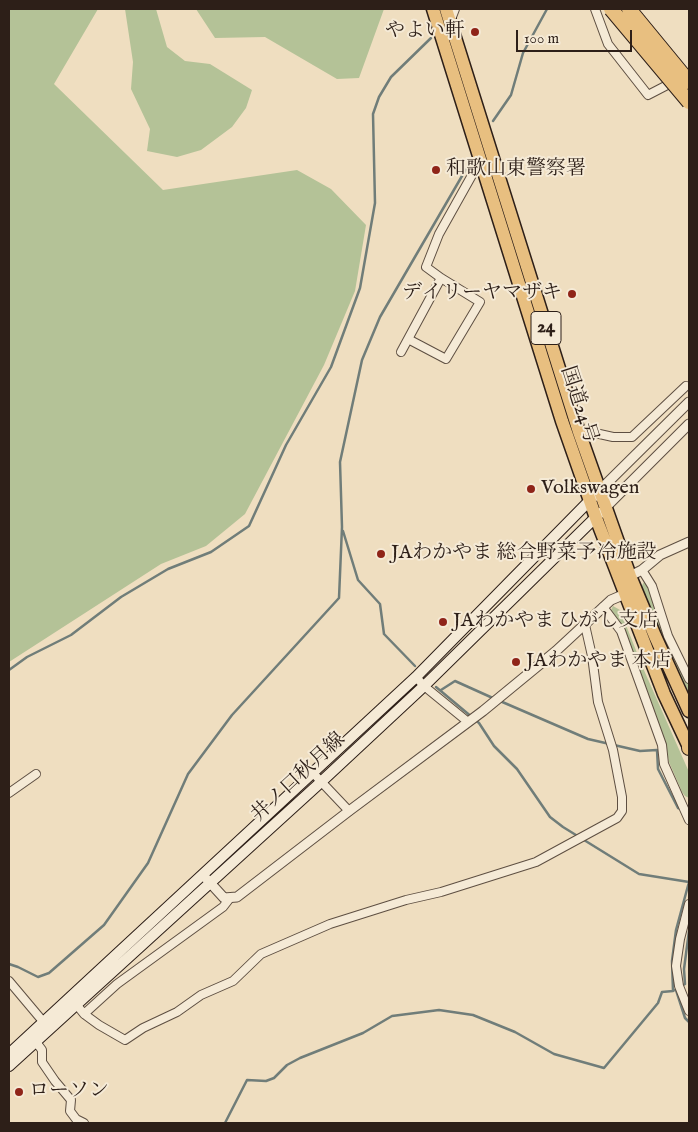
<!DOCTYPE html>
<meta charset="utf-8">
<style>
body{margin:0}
#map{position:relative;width:698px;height:1132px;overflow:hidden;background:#efdec0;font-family:"IM FELL English",serif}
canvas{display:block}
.frame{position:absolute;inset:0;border:10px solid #2d1f18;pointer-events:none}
.scale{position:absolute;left:516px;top:30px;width:116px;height:22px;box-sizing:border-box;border:2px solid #2d1f18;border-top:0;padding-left:6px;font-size:15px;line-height:18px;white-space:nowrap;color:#2d1f18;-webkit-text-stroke:4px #f5ead6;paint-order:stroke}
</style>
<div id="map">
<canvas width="698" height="1132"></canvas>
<div class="frame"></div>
<div class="scale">100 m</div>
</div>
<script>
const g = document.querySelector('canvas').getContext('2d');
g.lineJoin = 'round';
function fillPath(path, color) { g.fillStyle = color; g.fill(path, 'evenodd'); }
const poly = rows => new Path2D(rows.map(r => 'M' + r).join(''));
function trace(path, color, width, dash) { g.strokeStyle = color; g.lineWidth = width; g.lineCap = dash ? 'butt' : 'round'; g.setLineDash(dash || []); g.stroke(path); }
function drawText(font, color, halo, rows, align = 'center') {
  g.font = font + ' "IM FELL English","Noto Serif JP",serif'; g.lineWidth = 4; g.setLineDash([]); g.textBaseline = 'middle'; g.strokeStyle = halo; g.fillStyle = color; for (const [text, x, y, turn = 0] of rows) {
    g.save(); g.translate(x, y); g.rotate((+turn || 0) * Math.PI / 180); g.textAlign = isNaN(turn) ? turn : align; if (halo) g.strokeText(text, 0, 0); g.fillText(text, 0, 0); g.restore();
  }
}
fillPath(poly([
 [9,9,98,9,54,84,163,190,297,170,331,189,366,225,355,291,324,365,245,514,206,546,161,564,9,662],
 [125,9,156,9,167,47,185,61,210,64,252,90,246,108,232,127,201,150,177,157,147,151,150,129,131,89,133,62],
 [196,9,384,9,359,78,337,79,265,37,215,38],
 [644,582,647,582,685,679,689,685,689,699,676,675,641,587],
 [613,606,620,610,643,668,689,772,689,798,685,796,682,792,669,762,665,741,659,730,610,612]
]), '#b4c297');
trace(poly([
 [493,121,511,95,523,53,547,9],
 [343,531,358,580,380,604,384,634,415,666],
 [9,670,27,657,71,635,121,597,168,569,211,552,249,526,286,445,331,367,360,288,375,203,373,114,379,97,391,77,431,38],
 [441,690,455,681,495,699],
 [500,701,588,739,640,751,657,750,658,769,678,808,681,809],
 [9,964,18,967,38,977,49,973,104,925,148,863,188,774,232,715,339,598,342,527,340,462,362,360,380,317,469,164],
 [676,990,685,1018,689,1022],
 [673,991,685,984,684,969,689,931],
 [225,1123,247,1080,266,1081,274,1078,287,1065,300,1058,363,1033,392,1016,439,1010,473,1015,515,1032,554,1054,604,1068,658,1003,662,992,673,991,672,961,676,930,689,882,639,874,563,827,550,817,517,769,494,746,479,723,436,687]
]), '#707d79', 2.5);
const minor = poly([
 [595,9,608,44,648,95,675,81],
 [450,22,455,9],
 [408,339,446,359,480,302,441,278,426,267,439,234,481,159],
 [401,352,441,278],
 [579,432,586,431,613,437,632,437,686,386],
 [642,570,652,586,668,636,689,679],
 [603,607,621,631,662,745,664,764,689,820],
 [416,677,424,686,468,722],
 [313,773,349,811],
 [9,793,36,774],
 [689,904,680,939,676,966,679,986,689,1011],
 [9,981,46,1025],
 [76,1004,84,1014,99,1025,125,1040,143,1028,177,1012,201,995,233,981,261,954,330,924,406,900,441,892,536,862,617,818,622,811,622,797,613,750,598,702,592,656,585,625],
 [84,1014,117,984,223,907,230,898],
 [33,1038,42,1050,42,1062,55,1081,71,1100,70,1111,76,1119,84,1123]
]);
const tertiary = poly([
 [600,490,689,402],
 [606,507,689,424],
 [630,576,642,570,660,555,689,542],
 [203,875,224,898,237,897,349,811,483,711,556,651,611,600,625,594]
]);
const secondary = poly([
 [9,1054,416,677,600,490],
 [9,1066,321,782,424,686,600,513]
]);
const trunk = poly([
 [433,9,562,421,596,518,664,694,689,747],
 [446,9,579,432,630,576,655,636,689,711]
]);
const motorway = poly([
 [689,746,689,748]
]);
trace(minor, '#5e4f42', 10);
trace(tertiary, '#5e4f42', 11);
trace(secondary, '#2d1f18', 12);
trace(trunk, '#2d1f18', 15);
trace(motorway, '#2d1f18', 16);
trace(minor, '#f5ead6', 8);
trace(tertiary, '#f5ead6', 9);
trace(secondary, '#f5ead6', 10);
trace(trunk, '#e8bf80', 12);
trace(motorway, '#e8bf80', 14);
const motorwayBridge = poly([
 [611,9,689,102],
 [629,9,689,82]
]);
trace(motorwayBridge, '#2d1f18', 16, []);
trace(motorwayBridge, '#e8bf80', 14);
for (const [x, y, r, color] of [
 [475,32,5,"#8f2418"],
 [436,170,5,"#8f2418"],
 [572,294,5,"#8f2418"],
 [531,489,5,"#8f2418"],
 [381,554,5,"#8f2418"],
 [443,622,5,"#8f2418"],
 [516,662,5,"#8f2418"],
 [19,1092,5,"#8f2418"]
]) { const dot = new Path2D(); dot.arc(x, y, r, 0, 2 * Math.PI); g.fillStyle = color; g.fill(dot); trace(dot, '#f5ead6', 2); }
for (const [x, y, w] of [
 [546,328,30]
]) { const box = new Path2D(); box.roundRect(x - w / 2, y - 16.5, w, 33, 4); g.fillStyle = '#f5ead6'; g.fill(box); trace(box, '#2d1f18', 1); }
drawText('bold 19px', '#2d1f18', null, [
 ["24",546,328]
]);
drawText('20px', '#2d1f18', '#f5ead6', [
 ["やよい軒",465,32,"right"],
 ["和歌山東警察署",446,170],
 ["デイリーヤマザキ",562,294,"right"],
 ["Volkswagen",541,489],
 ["JAわかやま 総合野菜予冷施設",391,554],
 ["JAわかやま ひがし支店",453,622],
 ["JAわかやま 本店",526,662],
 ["ローソン",29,1092]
], 'left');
drawText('20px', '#2d1f18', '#f5ead6', [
 ["国道24号",578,405,72],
 ["井ノ口秋月線",299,778,-43]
]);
</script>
